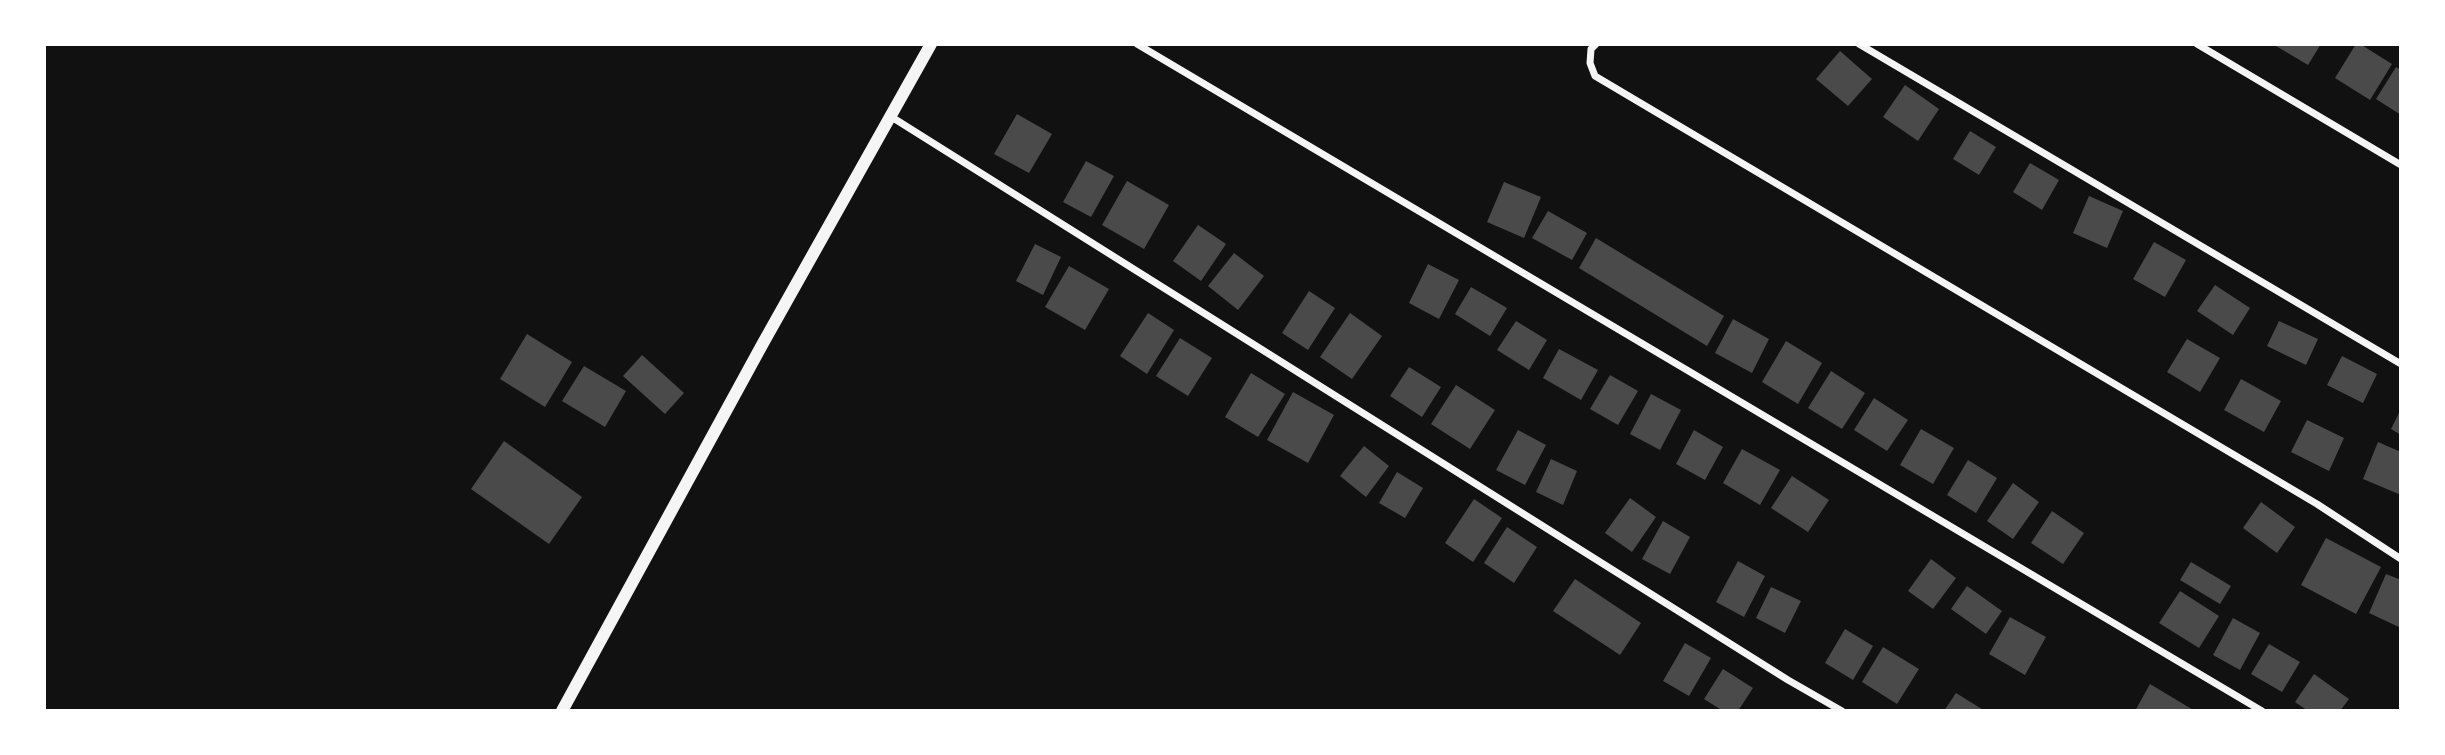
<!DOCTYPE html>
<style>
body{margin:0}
#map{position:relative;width:2445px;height:755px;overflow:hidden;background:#111;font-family:"Exo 2",sans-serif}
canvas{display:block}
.frame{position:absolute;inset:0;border:46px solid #fff;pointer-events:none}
</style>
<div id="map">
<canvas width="2445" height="755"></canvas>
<div class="frame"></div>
</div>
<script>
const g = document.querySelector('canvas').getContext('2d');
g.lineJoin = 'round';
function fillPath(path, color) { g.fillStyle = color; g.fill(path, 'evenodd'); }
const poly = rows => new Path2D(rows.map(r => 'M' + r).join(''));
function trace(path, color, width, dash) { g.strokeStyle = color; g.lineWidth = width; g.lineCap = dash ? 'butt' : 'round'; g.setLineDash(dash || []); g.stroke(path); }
fillPath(poly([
 [2277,44,2321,44,2308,65,2276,46],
 [2356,44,2360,44,2392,64,2370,100,2335,78],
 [1840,51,1872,79,1848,106,1816,79],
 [2396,67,2401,70,2401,115,2376,99],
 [1905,85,1939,109,1918,141,1883,117],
 [1017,114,1052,134,1029,173,994,154],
 [1970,131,1996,147,1979,175,1953,159],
 [1086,161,1114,176,1091,217,1063,202],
 [2030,163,2059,180,2042,210,2013,192],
 [1127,181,1169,205,1144,249,1102,225],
 [1504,182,1541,197,1524,238,1487,222],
 [2089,196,2123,211,2107,248,2073,233],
 [1548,211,1587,233,1572,260,1532,238],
 [1198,225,1226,244,1201,281,1173,261],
 [1596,238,1724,316,1707,346,1579,268],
 [2154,242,2186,260,2165,297,2133,279],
 [1035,244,1061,257,1043,295,1016,281],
 [1234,253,1264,276,1238,310,1208,286],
 [1428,264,1459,280,1439,319,1409,303],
 [1069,266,1109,289,1085,330,1045,307],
 [2215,285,2250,308,2233,335,2197,311],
 [1471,287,1507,308,1490,336,1455,314],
 [1309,291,1335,308,1308,350,1282,333],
 [1148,313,1174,330,1147,374,1120,356],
 [1350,313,1382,336,1352,379,1320,357],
 [1733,319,1769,339,1752,373,1715,353],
 [1516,321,1547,340,1529,370,1497,350],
 [2279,321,2318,339,2306,365,2267,346],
 [527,334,572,362,545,407,500,379],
 [1180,338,1212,358,1188,396,1156,376],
 [2187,339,2220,358,2200,392,2167,372],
 [1786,341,1822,363,1798,404,1762,382],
 [1559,349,1598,370,1581,400,1543,378],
 [642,355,684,393,665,414,623,376],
 [2342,356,2377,374,2363,403,2327,385],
 [584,366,626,391,605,427,562,401],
 [1409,367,1441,387,1422,417,1390,396],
 [1831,371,1865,393,1842,429,1808,408],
 [1251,373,1285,394,1258,437,1225,417],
 [1610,375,1638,391,1618,425,1590,409],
 [2241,379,2281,401,2264,432,2224,410],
 [1456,385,1495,410,1470,449,1431,424],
 [1293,392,1334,415,1308,463,1267,440],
 [1651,394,1681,410,1660,450,1630,434],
 [1874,398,1908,420,1887,451,1854,430],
 [2401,409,2401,435,2391,429],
 [2307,420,2344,438,2329,471,2291,452],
 [1921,429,1954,448,1933,484,1900,465],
 [1518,430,1546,445,1525,485,1496,470],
 [1694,430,1723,447,1705,480,1676,464],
 [504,441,582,497,549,544,471,489],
 [2378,442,2401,452,2401,495,2363,479],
 [1364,446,1389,466,1366,497,1340,476],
 [1742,449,1780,470,1760,505,1723,483],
 [1551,459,1577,471,1563,505,1536,492],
 [1968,460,1997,478,1976,513,1947,495],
 [1397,472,1423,488,1405,518,1379,503],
 [1792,476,1829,500,1808,532,1771,508],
 [2013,483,2039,502,2013,539,1987,521],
 [1630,498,1656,517,1632,552,1605,533],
 [1474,499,1502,518,1473,562,1445,543],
 [2261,502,2295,527,2277,553,2243,528],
 [2052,511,2084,533,2063,564,2031,543],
 [1663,521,1690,537,1670,574,1642,559],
 [1507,527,1537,547,1514,583,1484,563],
 [2326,538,2381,567,2356,614,2301,585],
 [1931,559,1956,578,1933,609,1908,591],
 [1738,561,1765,576,1744,617,1716,602],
 [2191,562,2231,586,2220,604,2180,580],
 [2386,574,2401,580,2401,628,2369,613],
 [1575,579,1641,623,1620,655,1553,611],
 [1967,586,2002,611,1986,634,1951,609],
 [1771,587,1801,601,1785,633,1756,618],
 [2180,591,2219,616,2199,648,2159,623],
 [2010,617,2046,637,2025,675,1989,654],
 [2233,618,2260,633,2240,670,2213,655],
 [1845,629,1873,646,1853,680,1825,663],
 [1685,643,1711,658,1689,696,1663,681],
 [2269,644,2300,662,2282,692,2251,674],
 [1883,647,1919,669,1897,704,1862,682],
 [1723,669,1753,688,1738,711,1723,711,1704,699],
 [2314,674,2349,699,2340,711,2308,711,2295,702],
 [2150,684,2195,711,2135,711],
 [1956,693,1985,711,1944,711]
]), '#4a4a4a');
trace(poly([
 [1137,44,2262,711],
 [1596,44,1591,49,1590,63,1595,76,2317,504,2401,559],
 [1859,44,2401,364],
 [2197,44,2401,165],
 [890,116,1788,680,1842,711]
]), '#f5f5f5', 7);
trace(poly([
 [562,711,762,345,931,44]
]), '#f5f5f5', 12);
</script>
